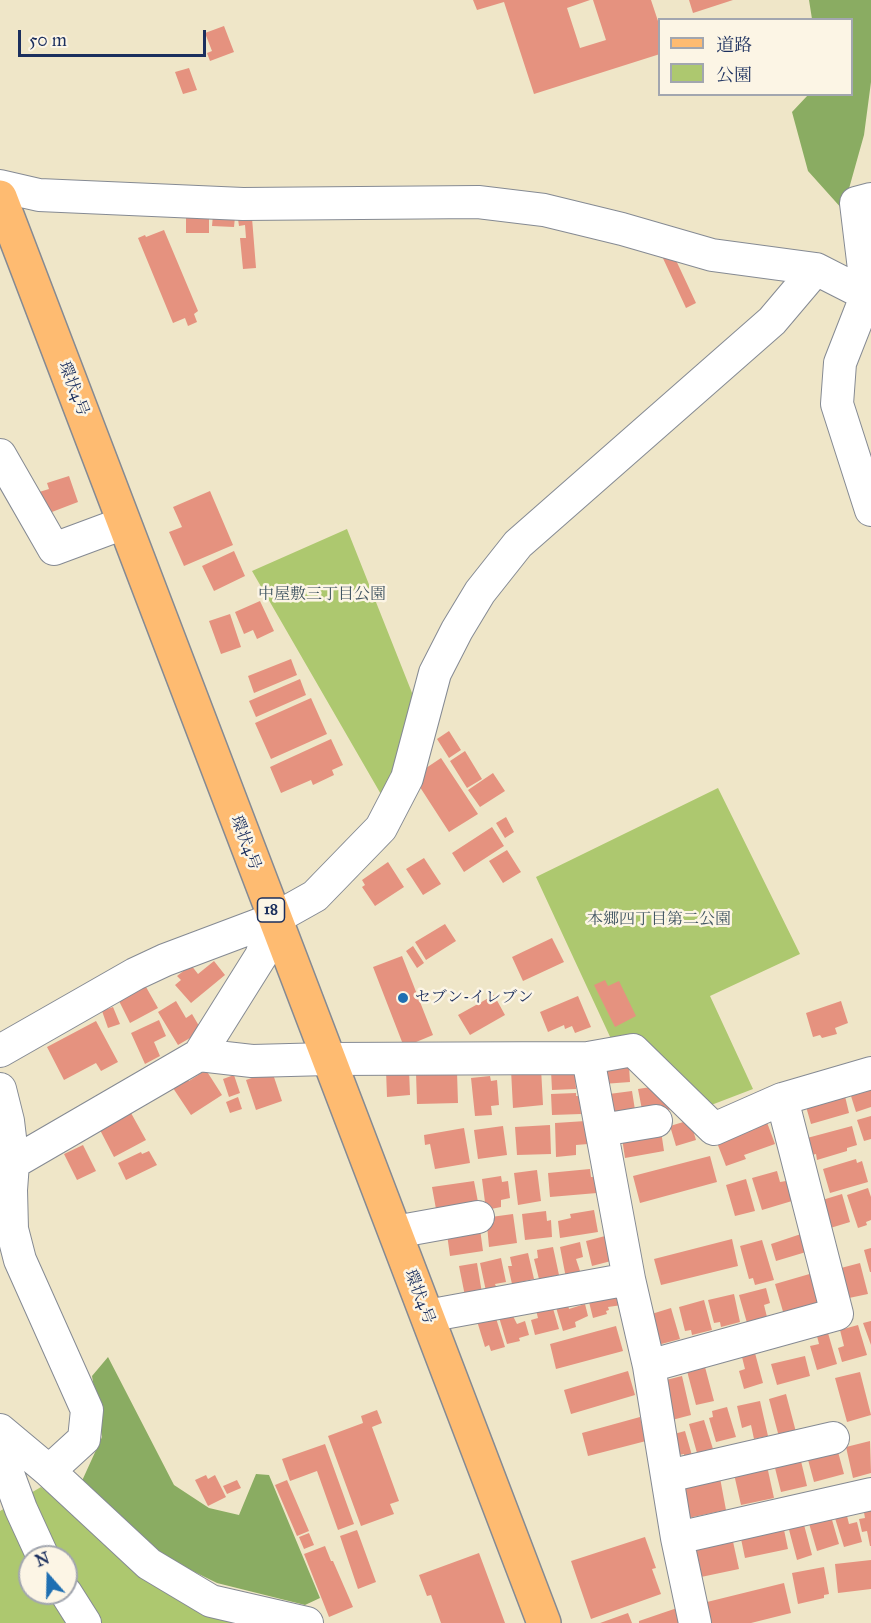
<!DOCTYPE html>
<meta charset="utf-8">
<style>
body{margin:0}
#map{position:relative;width:871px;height:1623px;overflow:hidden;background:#efe6c8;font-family:"IM FELL Great Primer","Noto Serif JP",serif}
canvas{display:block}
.legend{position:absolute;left:658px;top:18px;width:195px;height:78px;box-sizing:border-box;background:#fcf5e5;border:2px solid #a2a6af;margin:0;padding:8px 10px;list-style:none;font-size:18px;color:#1b2f5e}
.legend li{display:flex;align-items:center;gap:12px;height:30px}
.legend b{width:30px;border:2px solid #a2a6af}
.north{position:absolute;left:18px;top:1545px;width:60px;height:60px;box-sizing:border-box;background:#fcf5e5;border:2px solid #a2a6af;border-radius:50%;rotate:340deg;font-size:16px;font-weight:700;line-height:24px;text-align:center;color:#1b2f5e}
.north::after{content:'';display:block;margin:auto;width:21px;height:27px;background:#1f6fb2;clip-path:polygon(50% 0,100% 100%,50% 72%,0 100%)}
.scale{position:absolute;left:18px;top:30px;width:188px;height:27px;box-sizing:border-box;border:3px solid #1b2f5e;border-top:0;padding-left:8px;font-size:18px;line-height:21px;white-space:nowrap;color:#1b2f5e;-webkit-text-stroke:4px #fcf5e5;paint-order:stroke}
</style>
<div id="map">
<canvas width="871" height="1623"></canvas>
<ul class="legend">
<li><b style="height:8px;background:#febb71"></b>道路</li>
<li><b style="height:16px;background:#adc86f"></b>公園</li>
</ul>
<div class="north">N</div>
<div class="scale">50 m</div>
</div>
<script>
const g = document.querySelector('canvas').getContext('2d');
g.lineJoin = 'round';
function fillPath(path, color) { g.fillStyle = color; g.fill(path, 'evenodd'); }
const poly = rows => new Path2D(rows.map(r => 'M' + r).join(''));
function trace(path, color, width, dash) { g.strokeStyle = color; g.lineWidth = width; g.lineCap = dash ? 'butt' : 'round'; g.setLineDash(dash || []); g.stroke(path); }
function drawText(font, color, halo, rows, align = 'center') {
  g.font = font + ' "IM FELL Great Primer","Noto Serif JP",serif'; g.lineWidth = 5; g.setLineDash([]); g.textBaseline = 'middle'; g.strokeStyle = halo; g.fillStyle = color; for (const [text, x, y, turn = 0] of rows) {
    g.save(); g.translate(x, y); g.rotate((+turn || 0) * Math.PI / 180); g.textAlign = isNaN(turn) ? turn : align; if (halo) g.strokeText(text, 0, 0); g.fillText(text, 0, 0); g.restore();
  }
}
fillPath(poly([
 [347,529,418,708,386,803,252,571],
 [718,788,800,954,710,996,753,1089,706,1107,612,1041,536,877],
 [41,1487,174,1593,290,1623,0,1623,0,1511],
 [30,1557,66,1557,66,1593,30,1593]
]), '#adc86f');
fillPath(poly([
 [809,0,871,0,871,82,864,135,843,210,808,171,792,112,808,95,852,94,852,20,812,19],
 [108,1357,174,1485,209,1508,239,1515,256,1474,269,1475,320,1598,305,1605,217,1583,146,1548,81,1483,102,1437,92,1376]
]), '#8aac62');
fillPath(poly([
 [473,0,590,0,567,8,580,48,606,40,593,0,651,0,660,27,660,54,534,94,504,2,477,10],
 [689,0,733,0,693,13],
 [224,26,234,52,210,61,207,53,212,51,205,33],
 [189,68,197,90,183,94,175,72],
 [186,213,209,214,209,233,186,233],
 [213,215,235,217,234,227,212,226],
 [252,218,256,268,243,269,240,238,246,238,245,225,239,226,238,219],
 [164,230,198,311,194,314,197,322,188,326,185,318,173,323,138,238,145,235,146,237],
 [661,254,674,256,696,303,686,308],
 [69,476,78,502,44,515,36,493,49,489,47,483],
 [210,491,233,545,184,566,169,532,182,527,173,507],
 [234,551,245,576,214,591,202,566],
 [260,601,274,631,257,639,253,630,244,634,235,612],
 [230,614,241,647,221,654,209,621],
 [291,659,297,675,254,693,248,676],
 [300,679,306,695,256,717,249,701],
 [311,698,327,734,271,759,255,723],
 [449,731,461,750,449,758,437,739],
 [331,739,343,765,332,770,334,775,313,785,311,780,281,793,270,767],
 [465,751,482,779,467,788,450,761],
 [441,758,478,814,449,832,416,781,425,775,423,770],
 [493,773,505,791,480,807,468,790],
 [506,817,514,832,505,838,496,823],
 [492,827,504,846,464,872,452,853],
 [507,850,521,872,503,883,489,861],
 [424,858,441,884,423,895,406,869],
 [388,862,404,887,375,906,362,887,365,885,362,880],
 [445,924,456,941,426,960,415,942],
 [552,938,564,962,523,981,512,957],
 [413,946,424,963,417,968,406,951],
 [402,956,433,1035,404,1047,373,967],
 [214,961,225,975,191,1003,175,985,181,980,177,976,191,965,198,974],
 [605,980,608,986,619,981,636,1016,615,1027,594,985],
 [146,987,158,1008,130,1023,119,1001],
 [494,995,505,1015,470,1035,458,1015],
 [578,996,591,1027,575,1033,572,1026,565,1029,564,1025,548,1032,540,1012],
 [176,1001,186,1018,192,1014,202,1031,178,1045,158,1012],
 [841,1001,848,1023,835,1028,837,1034,822,1038,820,1035,813,1037,806,1013],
 [113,1007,120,1024,108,1028,102,1011],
 [159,1020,166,1036,154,1042,160,1056,145,1064,131,1033],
 [96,1021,118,1062,101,1071,96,1063,64,1080,47,1047],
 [629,1066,630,1082,603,1084,602,1069],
 [541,1068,543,1105,513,1108,511,1070],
 [409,1069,410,1095,387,1097,386,1070],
 [206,1070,222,1095,191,1115,173,1088,187,1078,189,1081],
 [575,1070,576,1089,552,1090,551,1071],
 [272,1071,282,1101,256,1110,246,1080],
 [457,1072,458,1103,417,1104,416,1073],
 [234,1075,240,1093,229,1097,223,1079],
 [490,1076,491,1081,497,1080,499,1105,491,1106,492,1115,475,1116,471,1078],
 [651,1087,659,1087,661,1100,671,1098,672,1109,643,1115,638,1089],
 [871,1090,871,1107,856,1112,851,1096],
 [632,1091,635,1110,612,1116,609,1094],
 [844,1092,849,1113,811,1124,805,1103],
 [576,1093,576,1096,580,1096,581,1114,552,1115,551,1094],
 [238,1097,242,1109,230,1113,226,1102],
 [131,1113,146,1140,114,1157,100,1130],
 [871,1116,871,1139,864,1141,857,1120],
 [765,1117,775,1144,744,1155,746,1159,726,1166,714,1135],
 [690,1120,696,1140,676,1146,670,1126],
 [586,1121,588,1144,576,1145,576,1155,556,1157,555,1123],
 [550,1125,551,1154,517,1155,515,1127],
 [503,1126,507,1155,478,1159,474,1130],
 [852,1126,857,1145,847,1148,847,1151,817,1160,816,1154,812,1155,807,1138],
 [464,1128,470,1163,435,1169,430,1144,425,1145,424,1135],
 [661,1131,664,1151,625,1158,622,1138],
 [83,1145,96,1171,77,1180,64,1154],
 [149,1151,157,1165,126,1180,118,1163,141,1152,142,1154],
 [710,1156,717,1182,640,1203,633,1176],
 [856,1159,857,1163,862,1161,868,1182,830,1193,823,1169],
 [590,1169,591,1177,596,1177,597,1193,550,1197,548,1173],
 [537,1170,541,1201,518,1205,514,1173],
 [777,1171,780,1182,786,1181,792,1201,762,1210,752,1178],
 [501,1176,502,1182,508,1181,510,1198,501,1200,501,1207,486,1210,482,1179],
 [746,1179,755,1211,735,1216,726,1185],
 [474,1181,478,1202,436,1209,432,1187],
 [868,1188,871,1197,871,1220,866,1222,867,1225,858,1228,847,1195],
 [842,1194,850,1222,827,1229,819,1201],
 [594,1210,598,1232,560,1238,558,1221,571,1218,570,1214],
 [546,1211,547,1221,551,1220,552,1237,525,1240,522,1214],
 [513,1214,517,1243,489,1247,487,1225,492,1225,491,1217],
 [480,1229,483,1251,450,1256,447,1234],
 [801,1234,806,1252,776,1261,771,1244],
 [609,1235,611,1261,592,1266,586,1241],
 [732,1239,738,1266,661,1285,654,1259],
 [762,1240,774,1280,755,1285,753,1278,749,1279,740,1246],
 [580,1242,583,1257,576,1259,581,1274,566,1278,560,1247],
 [553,1247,559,1275,539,1279,534,1259,538,1258,537,1250],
 [871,1248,871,1272,870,1272,864,1250],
 [528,1253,534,1279,512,1284,508,1266,512,1266,510,1257],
 [501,1258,506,1282,495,1284,497,1289,486,1291,480,1263],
 [477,1263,482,1293,465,1296,459,1266],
 [860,1263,868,1294,849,1298,841,1268],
 [813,1273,822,1303,784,1315,775,1284],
 [766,1288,770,1303,764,1305,767,1317,747,1323,739,1295],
 [619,1294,622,1305,608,1307,609,1310,606,1311,607,1314,593,1318,588,1298],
 [734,1294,740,1322,721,1327,720,1322,714,1323,708,1300],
 [704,1300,712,1330,692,1335,691,1330,685,1331,679,1307],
 [567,1301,569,1309,585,1304,588,1316,575,1322,576,1327,563,1331,555,1304],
 [552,1305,559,1329,535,1335,531,1320,538,1318,536,1310],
 [671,1308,680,1339,654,1346,645,1316],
 [510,1310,517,1324,525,1321,529,1335,519,1338,520,1341,507,1344,498,1314],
 [495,1315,505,1347,491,1351,489,1345,485,1347,477,1321],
 [871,1321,871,1345,863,1323],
 [858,1325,867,1355,842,1362,838,1348,844,1346,840,1330],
 [616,1326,623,1351,556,1369,550,1344],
 [828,1333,837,1364,817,1370,810,1346,819,1344,817,1336],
 [755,1353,763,1383,744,1389,739,1371,745,1369,742,1357],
 [805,1356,810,1376,777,1385,771,1364],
 [705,1367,714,1401,696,1405,687,1371],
 [628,1371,635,1395,571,1414,564,1390],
 [860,1372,871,1415,847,1422,835,1378],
 [682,1376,691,1415,672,1420,662,1381],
 [786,1394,796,1432,779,1437,769,1399],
 [760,1401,768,1436,754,1439,751,1425,742,1428,737,1406],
 [727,1407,736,1437,716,1442,709,1418,713,1417,712,1411],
 [377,1410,382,1423,372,1427,399,1501,390,1504,394,1514,361,1526,328,1436,363,1423,361,1416],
 [640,1417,646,1441,588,1456,582,1433],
 [704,1420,713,1449,697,1453,689,1424],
 [685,1431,693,1459,685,1461,684,1454,679,1455,674,1434],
 [870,1441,871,1473,853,1478,846,1447],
 [325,1444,354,1524,338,1530,317,1471,290,1481,282,1459],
 [837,1448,844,1474,814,1482,807,1456],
 [800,1457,807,1486,781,1492,774,1464],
 [767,1466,774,1498,741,1505,734,1474],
 [206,1475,208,1479,215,1475,226,1497,208,1506,195,1480],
 [720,1478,726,1510,688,1518,681,1486],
 [237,1480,241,1488,227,1494,223,1486],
 [287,1480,309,1531,297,1536,275,1485],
 [871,1505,871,1546,870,1546,867,1531,862,1532,859,1519,865,1518,863,1507],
 [846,1512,849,1524,857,1522,862,1542,844,1547,834,1515],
 [830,1513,839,1544,817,1551,808,1520],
 [803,1521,812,1555,797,1560,788,1526],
 [783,1525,788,1549,745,1558,740,1534],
 [357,1530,376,1582,358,1589,340,1536],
 [309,1533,314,1545,304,1549,299,1537],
 [645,1537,656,1568,652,1569,661,1594,591,1619,571,1561],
 [732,1537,739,1569,701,1577,694,1545],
 [325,1546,331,1561,333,1561,353,1607,329,1617,304,1554],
 [479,1553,505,1623,441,1623,431,1595,427,1596,419,1575],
 [871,1560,871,1589,838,1593,835,1564],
 [824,1567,829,1594,824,1595,824,1598,798,1604,792,1573],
 [784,1583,791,1613,751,1623,711,1623,707,1602],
 [680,1607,685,1623,639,1623,639,1621],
 [628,1613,632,1623,600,1623]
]), '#e5927f');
const minor = poly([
 [0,186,39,195,243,204,478,202,544,210,622,229,712,255,816,269,871,297],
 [871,199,856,203,867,294,840,363,837,404,871,510],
 [0,455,54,549,124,523],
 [0,1051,135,974,165,960,274,919,315,896,381,828,407,778,435,673,457,630,480,592,518,544,772,321,816,269],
 [199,1055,252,1061,328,1059,588,1058,633,1050,714,1129,782,1099],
 [588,1058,629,1279,649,1366,677,1538,695,1623],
 [0,1089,8,1121,13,1163,11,1190,12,1229,20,1260,87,1410,84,1439,49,1471],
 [602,1130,656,1121],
 [13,1163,199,1055,261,956,274,919],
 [395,1232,478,1217],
 [427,1316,629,1279],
 [649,1366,837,1314,782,1099,871,1073],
 [0,1430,49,1471,149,1564,211,1601,307,1623],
 [0,1452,21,1509,43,1557],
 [668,1476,833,1438],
 [677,1538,871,1494],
 [66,1593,85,1623]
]);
const major = poly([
 [0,197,544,1623]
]);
trace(minor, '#858a93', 34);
trace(major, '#858a93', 36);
trace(minor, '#fff', 32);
trace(major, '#febb71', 33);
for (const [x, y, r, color] of [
 [403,998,6,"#1f6fb2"]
]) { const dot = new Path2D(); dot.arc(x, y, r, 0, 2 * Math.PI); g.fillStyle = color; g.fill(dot); trace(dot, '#fcf5e5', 2); }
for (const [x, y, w] of [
 [271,910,27]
]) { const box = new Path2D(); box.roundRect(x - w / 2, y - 12, w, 24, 4.5); g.fillStyle = '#fcf5e5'; g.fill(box); trace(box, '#1b2f5e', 1.5); }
drawText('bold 15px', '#1b2f5e', null, [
 ["18",271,910]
]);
drawText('16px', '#1b2f5e', '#fcf5e5', [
 ["環状4号",73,389,69],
 ["環状4号",245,843,69],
 ["環状4号",419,1297,69]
]);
drawText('16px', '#405562', '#fcf5e5', [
 ["中屋敷三丁目公園",322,595],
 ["本郷四丁目第二公園",659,920]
]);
drawText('16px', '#1b2f5e', '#fcf5e5', [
 ["セブン-イレブン",415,998]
], 'left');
</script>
